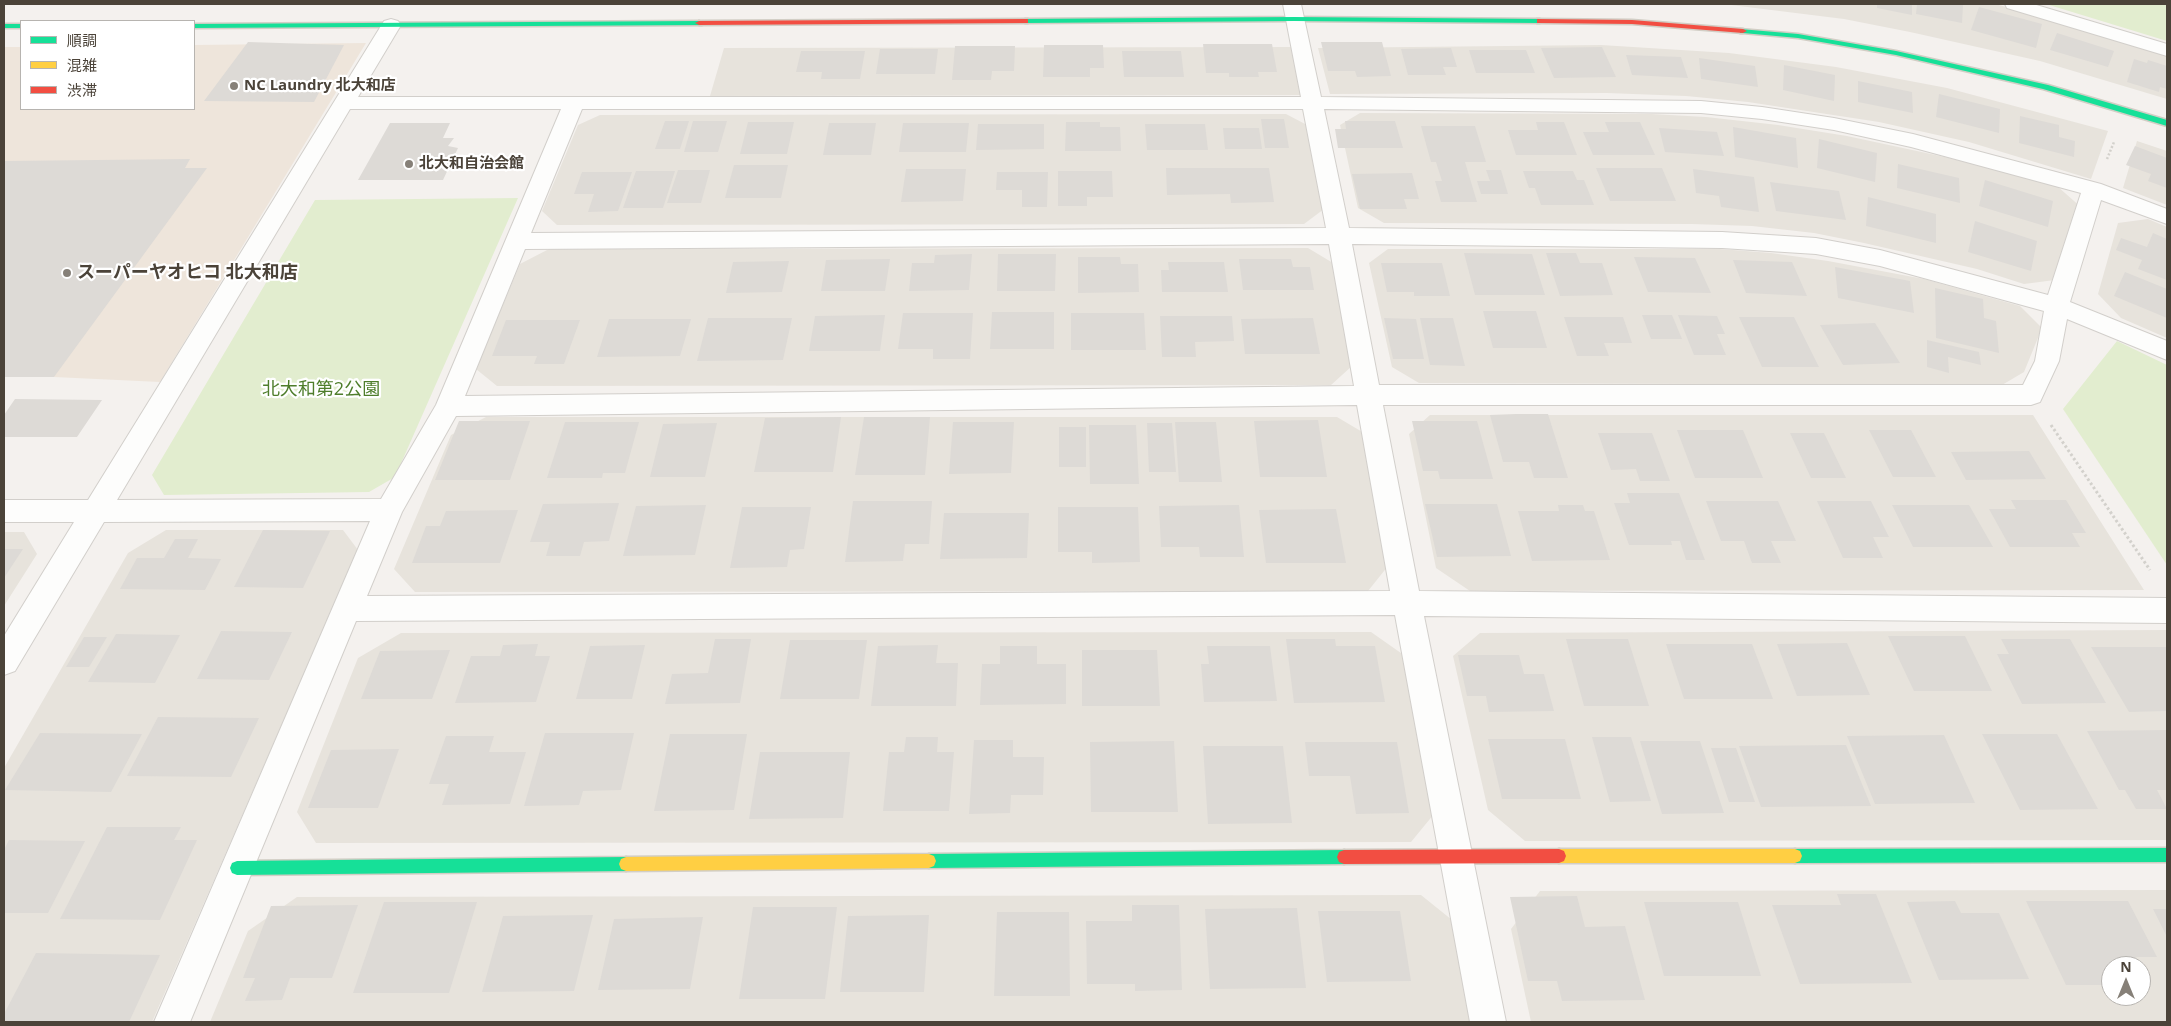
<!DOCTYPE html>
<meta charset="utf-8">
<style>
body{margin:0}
#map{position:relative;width:2171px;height:1026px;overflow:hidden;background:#f4f1ee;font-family:"Open Sans","Noto Sans JP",sans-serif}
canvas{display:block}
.frame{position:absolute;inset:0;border:5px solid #4b4339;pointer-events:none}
.legend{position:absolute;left:20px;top:20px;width:175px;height:90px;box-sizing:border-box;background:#fff;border:1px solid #b7b4b0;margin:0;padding:6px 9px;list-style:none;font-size:15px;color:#4b4339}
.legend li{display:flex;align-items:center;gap:10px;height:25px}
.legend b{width:25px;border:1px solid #b7b4b0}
.north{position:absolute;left:2101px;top:956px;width:50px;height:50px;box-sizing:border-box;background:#fff;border:1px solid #b7b4b0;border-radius:50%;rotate:0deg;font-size:14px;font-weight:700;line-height:20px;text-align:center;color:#4b4339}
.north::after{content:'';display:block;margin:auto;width:18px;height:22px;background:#868078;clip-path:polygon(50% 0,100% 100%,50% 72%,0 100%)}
</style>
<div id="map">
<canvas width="2171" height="1026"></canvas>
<div class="frame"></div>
<ul class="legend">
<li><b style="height:6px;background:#16e098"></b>順調</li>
<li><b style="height:6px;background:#ffcf43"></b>混雑</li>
<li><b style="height:6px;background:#f24e42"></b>渋滞</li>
</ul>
<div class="north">N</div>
</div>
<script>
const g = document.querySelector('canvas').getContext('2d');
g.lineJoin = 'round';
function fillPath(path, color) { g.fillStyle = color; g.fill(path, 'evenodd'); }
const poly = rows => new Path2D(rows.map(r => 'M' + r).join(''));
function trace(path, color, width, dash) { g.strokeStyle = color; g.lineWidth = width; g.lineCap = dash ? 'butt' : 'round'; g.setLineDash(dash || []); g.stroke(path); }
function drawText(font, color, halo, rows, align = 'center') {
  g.font = font + ' "Open Sans","Noto Sans JP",sans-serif'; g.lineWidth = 4.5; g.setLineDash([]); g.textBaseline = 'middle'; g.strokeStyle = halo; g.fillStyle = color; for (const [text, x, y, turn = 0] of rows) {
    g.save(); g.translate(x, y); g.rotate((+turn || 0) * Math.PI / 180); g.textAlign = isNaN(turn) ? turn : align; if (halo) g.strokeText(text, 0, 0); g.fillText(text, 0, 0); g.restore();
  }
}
fillPath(poly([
 [1723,4,1995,4,2081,27,2167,54,2167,99,2040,61,1910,32,1844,19],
 [1601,45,1729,53,1836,67,1947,88,2108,131,2091,179,1969,142,1879,122,1748,102,1686,96,1607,93,1330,94,1318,48],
 [1295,47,1306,95,710,96,724,48],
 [1360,113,1651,114,1706,117,1778,125,1847,136,1945,157,2057,186,2082,208,2055,280,2024,284,1977,269,1864,243,1814,233,1752,226,1692,224,1384,223,1358,208,1340,125],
 [1286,114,1307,125,1324,209,1304,224,557,225,542,211,578,125,600,115],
 [2137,141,2167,151,2167,205,2123,188],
 [2148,219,2167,227,2167,338,2121,318,2098,294,2118,223],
 [1308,248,1333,263,1352,366,1331,385,497,386,476,369,520,264,549,249],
 [1388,249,1720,249,1771,253,1828,261,1924,279,2020,306,2042,328,2024,372,2002,385,1419,383,1392,367,1369,263],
 [1430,415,2033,415,2144,590,1470,591,1436,568,1409,434],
 [486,417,1337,417,1364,433,1388,566,1368,591,415,592,394,569,451,435],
 [166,530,343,530,358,550,152,1022,4,1022,4,768,128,553],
 [4,532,24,532,37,554,4,606],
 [2167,630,2167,840,1525,841,1488,810,1453,656,1480,633],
 [1371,632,1408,658,1434,814,1411,842,316,843,297,812,358,658,401,633],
 [2167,890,2167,1022,1531,1022,1511,929,1540,891],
 [2111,966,2141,966,2141,996,2111,996],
 [1421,895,1457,924,1476,1022,210,1022,248,931,297,897]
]), '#e7e3dc');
fillPath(poly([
 [366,43,160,382,54,377,4,377,4,47,21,47,21,109,194,109,194,45]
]), '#eee5db');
fillPath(poly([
 [2046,4,2167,4,2167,41],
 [518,198,395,477,369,492,164,495,152,475,315,200],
 [2117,341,2167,365,2167,565,2063,409]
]), '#e2edcf');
fillPath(poly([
 [1877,4,1912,4,1912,15,1877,8],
 [1917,4,1963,5,1962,23,1916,14],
 [1979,7,2042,24,2036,48,1971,30],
 [2057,33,2114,51,2108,67,2050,50],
 [248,42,344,45,314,102,204,101],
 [1321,42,1382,42,1391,76,1357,77,1355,71,1328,71],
 [1203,44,1272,44,1277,72,1258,72,1259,77,1229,77,1229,73,1206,73],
 [1044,45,1103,45,1104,68,1090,68,1090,77,1043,77],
 [955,46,1015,46,1014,71,992,71,991,80,952,80],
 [1602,47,1616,77,1554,78,1541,48],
 [1451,48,1457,67,1443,67,1446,75,1408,75,1401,49],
 [880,49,938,49,935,74,876,74],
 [1469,50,1526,50,1535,73,1476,73],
 [801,51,865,51,860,79,821,79,822,72,796,72],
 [1122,51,1181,51,1184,77,1124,77],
 [1626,55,1681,57,1688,78,1632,75],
 [1699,58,1755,66,1758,87,1701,79],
 [2134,59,2147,63,2148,60,2167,66,2167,89,2160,87,2159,92,2127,82],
 [1784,65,1835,75,1834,101,1783,90],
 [1858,81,1912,92,1913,113,1858,102],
 [1939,94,2000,109,1999,133,1936,117],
 [2020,116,2059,125,2059,137,2075,141,2074,157,2019,143],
 [1261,119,1284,119,1289,148,1265,148],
 [665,121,689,121,680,149,655,149],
 [693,121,727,121,718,152,684,152],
 [1345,121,1395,121,1403,148,1338,148,1335,129,1346,129],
 [748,122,794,122,787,154,740,154],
 [1066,122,1100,122,1100,127,1120,127,1121,151,1065,151],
 [1536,122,1564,122,1577,155,1516,155,1508,130,1538,130],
 [1605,122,1640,122,1655,155,1593,155,1583,132,1609,132],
 [390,123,450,123,443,138,454,138,448,146,458,148,443,180,358,180],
 [829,123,876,123,871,155,823,155],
 [903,123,969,123,966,152,899,152],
 [978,124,1044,124,1044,149,976,150],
 [1145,124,1205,124,1208,150,1147,150],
 [1421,126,1475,126,1486,162,1465,162,1477,202,1441,202,1435,181,1442,181,1436,162,1431,162],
 [1733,127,1796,138,1798,168,1735,157],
 [1223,128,1259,128,1262,149,1225,149],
 [1659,128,1717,132,1724,156,1665,152],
 [1819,139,1877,153,1875,182,1817,168],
 [2135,146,2167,158,2167,188,2148,181,2151,174,2126,165],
 [190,159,185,168,207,168,54,377,4,377,4,161],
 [1898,164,1959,178,1960,203,1897,188],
 [734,165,788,165,781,198,725,198],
 [1166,168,1269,168,1274,202,1231,203,1230,194,1167,195],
 [1596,168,1662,168,1676,201,1610,201],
 [906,169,966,169,963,201,901,202],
 [1693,169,1754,177,1759,212,1721,207,1719,196,1696,193],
 [678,170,710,170,701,203,667,203],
 [1486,170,1501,170,1508,194,1481,194,1477,181,1490,181],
 [636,171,675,171,663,208,623,208],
 [1058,171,1112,171,1113,197,1087,197,1087,206,1058,206],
 [1523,171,1573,171,1577,180,1584,180,1594,205,1541,205,1535,188,1529,188],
 [582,172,632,172,618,211,588,212,594,194,574,194],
 [997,172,1048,172,1047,207,1022,207,1022,190,996,190],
 [1412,173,1419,199,1404,199,1407,209,1360,209,1352,174],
 [1985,180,2053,201,2048,227,1979,206],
 [1770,182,1839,191,1846,220,1776,211],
 [1868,197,1936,214,1936,243,1866,226],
 [1975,221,2037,241,2031,271,1968,252],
 [2153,233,2167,239,2167,280,2138,269,2142,260,2116,250,2121,238,2147,247],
 [1464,253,1532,254,1545,295,1475,295],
 [1546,253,1576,253,1580,263,1602,263,1613,295,1560,296],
 [972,254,969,290,909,291,912,263,934,263,935,255],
 [998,254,1056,254,1055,291,997,291],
 [1078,257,1120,257,1121,264,1138,264,1139,292,1078,293],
 [1634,257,1695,258,1711,293,1648,292],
 [890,259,885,291,821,291,826,260],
 [1239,259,1291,259,1293,267,1310,267,1314,290,1243,290],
 [1733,260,1792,262,1807,296,1746,293],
 [789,261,782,292,726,293,733,262],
 [1168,262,1224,262,1228,292,1162,292,1161,270,1169,270],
 [1381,263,1442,263,1450,296,1414,296,1414,292,1387,292],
 [1835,267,1910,281,1914,313,1838,298],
 [2125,272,2167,289,2167,318,2114,296],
 [1935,288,1983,299,1984,318,1996,321,1999,353,1936,338],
 [1483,311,1536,311,1547,348,1493,348],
 [992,312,1054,312,1054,349,990,349],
 [903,313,973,313,970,359,933,359,933,349,898,349],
 [1071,313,1144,313,1146,350,1071,350],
 [885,315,880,351,809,351,815,316],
 [1642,315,1672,315,1682,339,1651,339],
 [1678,315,1717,316,1725,334,1717,334,1726,355,1694,355],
 [1160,316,1232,316,1234,341,1195,342,1196,357,1162,357],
 [1564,317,1623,317,1632,343,1604,343,1609,356,1577,356],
 [1739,317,1794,317,1819,367,1762,367],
 [708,318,792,318,783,360,697,361],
 [1313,318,1320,354,1245,354,1241,319],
 [1384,318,1416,319,1424,359,1393,359],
 [1420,318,1453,318,1465,366,1430,365],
 [609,319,691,319,680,356,597,357],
 [506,320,580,320,564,364,534,364,537,356,492,356],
 [1875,323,1900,363,1843,365,1820,325],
 [1927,340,1979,352,1981,365,1948,357,1949,373,1927,367],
 [15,399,102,400,77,437,4,437,4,415],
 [1516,414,1548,414,1568,478,1534,478,1529,462,1503,462,1490,415],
 [841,417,833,472,754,472,765,418],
 [864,417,930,417,925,475,855,475],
 [1318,420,1327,477,1260,477,1254,421],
 [459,421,530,421,510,480,435,480],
 [1412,421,1477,421,1493,479,1440,479,1438,471,1423,471],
 [565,422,639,422,625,473,603,473,602,478,547,478],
 [953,422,1014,422,1011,473,949,474],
 [1175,422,1216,422,1222,482,1179,482],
 [717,423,705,477,650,477,663,424],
 [1147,423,1172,423,1176,472,1149,472],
 [1089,425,1136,425,1139,484,1090,484],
 [1059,427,1086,427,1086,467,1059,467],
 [1677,430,1743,430,1763,478,1695,478],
 [1869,430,1911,430,1936,477,1893,477],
 [1598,433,1652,433,1670,481,1640,481,1636,469,1611,470],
 [1790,433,1824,433,1846,478,1811,478],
 [2029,451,2046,479,1966,480,1951,452],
 [1627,493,1679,493,1705,560,1686,560,1680,541,1671,541,1672,545,1629,545,1614,503,1630,503],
 [2011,500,2066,500,2086,533,2072,533,2080,547,2010,547,1989,509,2016,509],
 [853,501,932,501,929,544,905,544,903,561,845,562],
 [1706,501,1778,501,1796,541,1771,541,1781,563,1752,563,1744,541,1721,541],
 [1817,501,1871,501,1889,537,1873,537,1883,558,1843,558],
 [619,503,609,541,584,542,580,556,546,556,550,542,530,542,543,504],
 [1425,504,1497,504,1511,556,1437,557],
 [706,505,695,555,623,556,636,506],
 [1239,505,1244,557,1200,557,1199,547,1161,547,1159,506],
 [1558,505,1583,505,1585,511,1594,511,1610,560,1532,561,1518,511,1559,511],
 [1892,505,1969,505,1993,547,1913,547],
 [742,507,811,507,804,549,790,550,787,567,730,568],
 [1058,507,1138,507,1140,562,1092,563,1092,552,1058,552],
 [1336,509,1346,563,1266,563,1259,510],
 [518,510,500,563,412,563,426,526,440,526,446,511],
 [944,513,1029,513,1027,558,940,559],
 [263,530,330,531,303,588,234,587],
 [175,539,198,539,188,558,221,559,205,590,120,589,137,558,164,558],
 [4,549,23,549,4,578],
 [221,631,292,632,269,680,197,679],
 [116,634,180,635,155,683,88,682],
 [1888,636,1965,636,1992,691,1914,691],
 [84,637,107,637,89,667,66,667],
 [715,639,751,639,740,703,665,704,672,674,708,673],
 [1286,639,1335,639,1336,646,1375,646,1385,702,1294,703],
 [1566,639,1628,639,1649,706,1584,706],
 [2001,639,2070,639,2106,703,2022,704,1997,654,2009,654],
 [790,640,867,640,859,699,780,699],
 [1847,643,1870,695,1797,696,1777,644],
 [538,644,535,656,550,656,536,702,455,703,471,656,500,656,503,645],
 [1666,644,1752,644,1773,699,1684,699],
 [645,645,632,699,576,699,590,646],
 [938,645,936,663,958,663,956,706,871,706,878,646],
 [1000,646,1037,646,1037,664,1066,664,1066,704,980,705,982,664,1000,664],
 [1207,646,1270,646,1277,701,1204,702,1201,664,1209,664],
 [2091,647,2167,647,2167,711,2129,712],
 [450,650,432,699,361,699,380,651],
 [1082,650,1157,650,1160,706,1082,706],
 [1458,655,1519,655,1524,674,1544,674,1554,711,1489,712,1486,696,1467,696],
 [158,717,259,718,231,777,127,776],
 [2167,730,2167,790,2157,790,2167,809,2136,809,2125,790,2119,790,2087,731],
 [40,733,142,734,111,792,5,790],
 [545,733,634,733,621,790,583,791,579,805,524,806],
 [670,734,747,734,734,810,654,811],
 [1982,734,2057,734,2098,809,2020,810],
 [1944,735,1975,803,1875,804,1847,736],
 [446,736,494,736,489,752,526,752,510,804,442,805,449,784,429,784],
 [906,737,938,737,937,752,954,752,949,811,883,811,889,752,904,752],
 [1592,737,1631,737,1651,801,1610,802],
 [1488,739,1565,739,1581,799,1502,799],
 [974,740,1013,740,1013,757,1044,757,1043,795,1011,795,1010,813,969,814],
 [1174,741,1178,812,1091,812,1090,742],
 [1640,741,1700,741,1724,813,1662,814],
 [1305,742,1397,742,1409,813,1356,814,1350,776,1309,776],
 [1846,745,1871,806,1761,807,1739,746],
 [1203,746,1283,746,1292,823,1208,824],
 [1711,748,1736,748,1755,802,1729,802],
 [399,749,378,808,308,808,331,750],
 [760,752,850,752,843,818,749,819],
 [107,827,181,827,174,840,197,840,160,920,60,919],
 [9,840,85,841,48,913,4,913,4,850],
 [1837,894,1876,894,1912,983,1800,984,1772,905,1841,905],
 [1577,896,1585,927,1625,926,1645,1000,1562,1001,1557,981,1528,981,1510,897],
 [1955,901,1961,913,1999,913,2029,979,1939,980,1907,902],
 [2026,901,2128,901,2157,957,2136,957,2140,966,2111,966,2111,985,2066,985],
 [384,902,477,902,449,993,353,993],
 [1644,902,1738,902,1761,976,1664,976],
 [358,905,332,978,290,978,282,1000,245,1001,255,978,243,978,271,906],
 [1132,905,1179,905,1182,990,1135,991,1135,984,1087,984,1086,921,1132,921],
 [753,907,837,907,825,999,739,999],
 [1297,908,1306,988,1210,989,1205,909],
 [2153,909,2167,909,2167,937],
 [1318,911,1400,911,1411,981,1327,982],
 [997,912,1069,912,1070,996,994,996],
 [593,915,574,991,482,992,503,916],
 [929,915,924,992,840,992,848,916],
 [703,917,690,989,598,990,614,919],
 [36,953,160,955,129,1022,4,1022,4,1014],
 [2141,967,2150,985,2141,985]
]), '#dddad6');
const street = poly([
 [1283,4,1301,4,1321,97,1701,101,1762,107,1834,118,1913,134,2101,184,2167,209,2167,224,2101,200,2070,302,2167,341,2167,360,2067,319,2059,361,2040,402,2031,405,1383,405,1419,591,2167,598,2167,623,1424,616,1506,1022,1470,1022,1395,615,356,621,190,1022,154,1022,370,521,104,522,15,671,4,675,4,636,74,522,4,522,4,500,88,500,384,21,391,19,398,21,401,25,358,97,1301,97,1283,4],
 [350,109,561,109,436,405,381,499,117,500,350,109],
 [582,109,1303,109,1326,228,531,233,582,109],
 [1324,109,1701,113,1762,119,1834,130,1911,147,2081,193,2048,295,1880,250,1816,238,1722,232,1349,228,1324,109],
 [1329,244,1354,386,465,396,525,249,1329,244],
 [1352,244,1722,248,1816,254,1880,266,2044,311,2035,361,2023,385,1379,385,1352,244],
 [1357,405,1390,591,367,596,402,512,456,416,1357,405],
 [2005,4,2033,4,2167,44,2167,56,2007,8,2005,4]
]);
const fast = poly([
 [1294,17,1540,19,1544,21,1540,23,1294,21,1025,23,1021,21,1025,19,1294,17],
 [699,21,703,23,702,25,194,28,194,24,699,21],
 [4,24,21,24,21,28,4,28,4,24],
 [1740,29,1798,34,1896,51,2048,85,2167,120,2167,126,2043,89,1896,55,1798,38,1743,33,1740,33,1740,29],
 [2167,848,2167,862,1795,863,1790,861,1788,856,1790,851,1795,849,2167,848],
 [1344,850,1349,852,1351,857,1349,862,1344,864,929,868,924,866,922,861,924,856,929,854,1344,850],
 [626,857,631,859,633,864,631,869,626,871,237,875,232,873,230,868,232,863,237,861,626,857]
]);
const slow = poly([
 [1559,849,1795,849,1800,851,1802,856,1800,861,1795,863,1559,863,1554,861,1552,856,1554,851,1559,849],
 [929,854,934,856,936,861,934,866,929,868,626,871,621,869,619,864,621,859,626,857,929,854]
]);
const jam = poly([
 [1025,19,1028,19,1028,23,699,25,695,23,699,21,1025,19],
 [1537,19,1632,20,1743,29,1747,31,1743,33,1632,24,1540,23,1537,23,1537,19],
 [1559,849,1564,851,1566,856,1564,861,1559,863,1344,864,1339,862,1337,857,1339,852,1344,850,1559,849]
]);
trace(street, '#d2cfcb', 2);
trace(fast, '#d2cec5', 3);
trace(slow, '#d2cec5', 3);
trace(jam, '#d2cec5', 3);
trace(poly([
 [2107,159,2114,142]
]), '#d3d1cc', 2.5, [2, 2]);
trace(poly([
 [2051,425,2150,570]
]), '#d3d1cc', 3, [2.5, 2.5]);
fillPath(street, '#fdfdfc');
fillPath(fast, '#16e098');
fillPath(slow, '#ffcf43');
fillPath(jam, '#f24e42');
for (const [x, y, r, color] of [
 [234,86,5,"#868078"],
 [409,164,5,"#868078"],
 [67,273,5,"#868078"]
]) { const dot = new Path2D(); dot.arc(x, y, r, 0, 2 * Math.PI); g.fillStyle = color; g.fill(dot); trace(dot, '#fff', 2); }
drawText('bold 15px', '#4b4339', '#fff', [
 ["NC Laundry 北大和店",244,86],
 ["北大和自治会館",419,164]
], 'left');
drawText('bold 18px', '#4b4339', '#fff', [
 ["スーパーヤオヒコ 北大和店",77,273]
], 'left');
drawText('18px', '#4e7d2b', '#fff', [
 ["北大和第2公園",321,390]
]);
</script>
